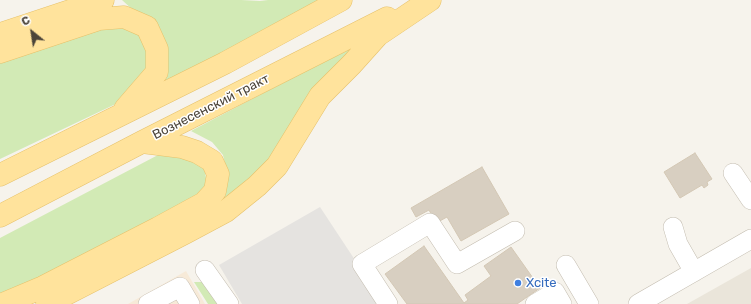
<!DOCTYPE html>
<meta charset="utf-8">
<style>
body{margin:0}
#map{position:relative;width:751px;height:304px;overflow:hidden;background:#f6f3ec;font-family:Rubik,sans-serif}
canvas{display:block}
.north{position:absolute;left:12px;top:12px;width:40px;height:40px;-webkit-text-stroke:3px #fff;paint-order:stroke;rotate:330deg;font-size:11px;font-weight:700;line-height:16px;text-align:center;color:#4b4439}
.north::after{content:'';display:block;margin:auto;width:14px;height:18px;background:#4b4439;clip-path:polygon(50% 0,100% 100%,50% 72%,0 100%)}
</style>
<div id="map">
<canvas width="751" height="304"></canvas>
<div class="north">С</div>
</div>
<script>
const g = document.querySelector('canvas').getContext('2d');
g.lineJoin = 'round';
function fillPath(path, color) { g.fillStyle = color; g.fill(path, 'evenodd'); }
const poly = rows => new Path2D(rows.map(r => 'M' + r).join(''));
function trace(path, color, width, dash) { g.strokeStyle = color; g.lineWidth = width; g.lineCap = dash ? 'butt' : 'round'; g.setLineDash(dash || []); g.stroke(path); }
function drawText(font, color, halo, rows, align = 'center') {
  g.font = font + ' Rubik,sans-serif'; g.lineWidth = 3; g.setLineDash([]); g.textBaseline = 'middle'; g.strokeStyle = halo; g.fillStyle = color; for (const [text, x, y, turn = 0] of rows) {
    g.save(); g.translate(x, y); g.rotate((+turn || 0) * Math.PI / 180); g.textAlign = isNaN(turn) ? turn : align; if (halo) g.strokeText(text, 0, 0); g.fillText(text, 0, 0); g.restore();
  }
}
fillPath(poly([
 [751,268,751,304,687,304]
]), '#eae5da');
fillPath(poly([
 [186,271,205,304,128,304]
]), '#f7ead8');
fillPath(poly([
 [122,0,241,0,260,1,268,0,318,0,161,88,134,11],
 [109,21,140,34,148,48,149,74,122,101,0,159,0,55],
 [355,45,323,79,303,113,258,173,216,206,227,173,223,155,212,142,191,131],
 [175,149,203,164,205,172,207,184,201,198,0,303,0,238,158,155],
 [194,282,209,282,224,304,208,304]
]), '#d2eab5');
fillPath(poly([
 [320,207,384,304,242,304,219,265]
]), '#e5e3e0');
const building = poly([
 [695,153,712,179,707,182,708,185,704,188,702,185,680,198,664,172,695,153],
 [482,167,509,214,461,241,447,217,436,223,429,210,416,217,411,208,482,167],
 [424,246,464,303,468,300,465,295,491,276,484,266,511,247,540,288,517,304,407,304,385,274,424,246]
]);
fillPath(building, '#d8cfc1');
trace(building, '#d3c7b4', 1);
const minor = poly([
 [733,173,751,200],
 [673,227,678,244,694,272],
 [566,265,589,304],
 [205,270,229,304],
 [148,304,180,287,190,304],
 [388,304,362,264,430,223,457,264,515,231],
 [535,304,555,292,562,304],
 [638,304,751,239]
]);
const major = poly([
 [0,34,103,0],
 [0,52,99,19,124,17,147,27,157,49,157,72,125,109],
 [0,175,225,63,341,0],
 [0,216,142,142,387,18],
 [3,304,43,287,158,228,204,203,215,191,218,174,212,161,197,152,182,147,142,142],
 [47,304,185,233,226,211,257,186,277,166,320,96,352,64,378,35,430,0]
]);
trace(minor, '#c2bbae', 20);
trace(major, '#e6c16a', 23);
trace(minor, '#fff', 19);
trace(major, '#ffe39c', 22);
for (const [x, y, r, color] of [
 [518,283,4,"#3f7fe0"]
]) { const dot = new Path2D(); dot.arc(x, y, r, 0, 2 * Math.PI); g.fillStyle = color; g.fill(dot); trace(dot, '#fff', 1.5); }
drawText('13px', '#4b4439', '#fff', [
 ["Вознесенский тракт",211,107,-27]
]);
drawText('13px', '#366cbe', '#fff', [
 ["Xcite",526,283]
], 'left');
</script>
